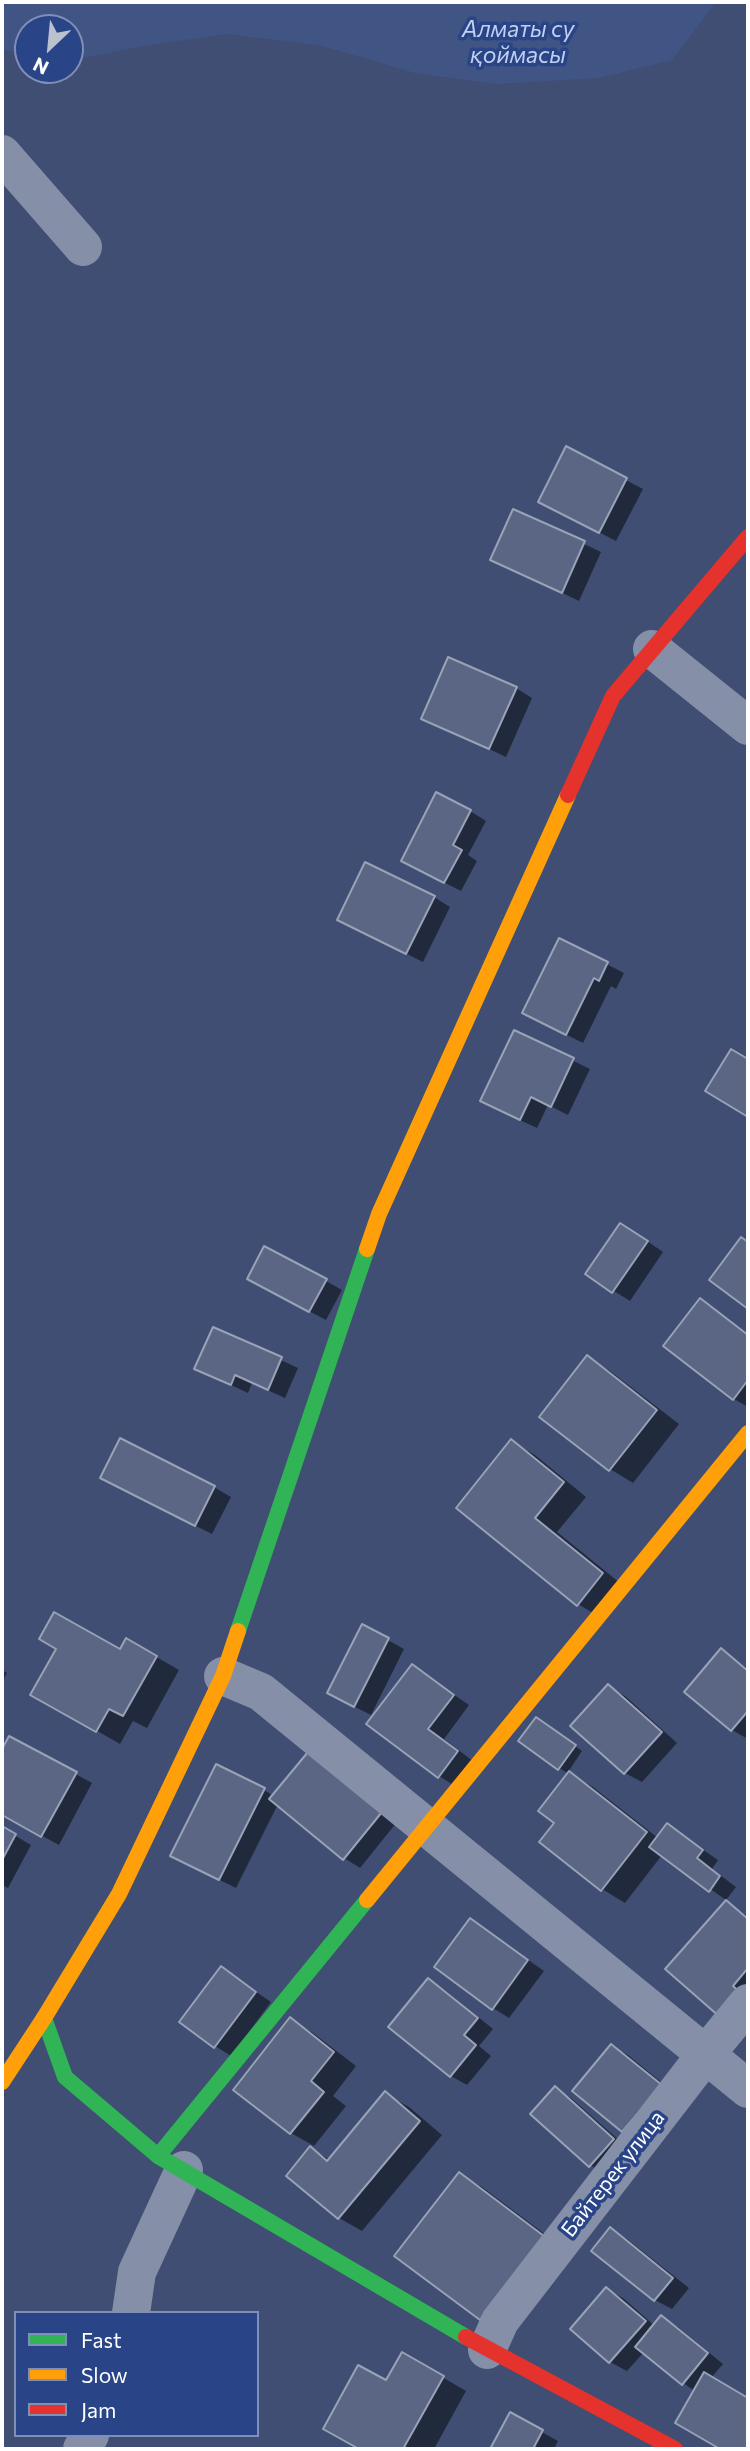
<!DOCTYPE html>
<meta charset="utf-8">
<style>
body{margin:0}
#map{position:relative;width:750px;height:2451px;overflow:hidden;background:#3f4e72;font-family:Commissioner,sans-serif}
canvas{display:block}
.frame{position:absolute;inset:0;border:4px solid #fff;pointer-events:none}
.legend{position:absolute;left:14px;top:2311px;width:245px;height:126px;box-sizing:border-box;background:#294588;border:2px solid #7f8fb8;margin:0;padding:9px 12px;list-style:none;font-size:21px;color:#fff}
.legend li{display:flex;align-items:center;gap:14px;height:35px}
.legend b{width:35px;border:2px solid #7f8fb8}
.north{position:absolute;left:14px;top:14px;width:70px;height:70px;box-sizing:border-box;background:#294588;border:2px solid #7f8fb8;border-radius:50%;rotate:206deg;font-size:19px;font-weight:700;line-height:28px;text-align:center;color:#fff}
.north::after{content:'';display:block;margin:auto;width:24px;height:32px;background:#bcc1ce;clip-path:polygon(50% 0,100% 100%,50% 72%,0 100%)}
</style>
<div id="map">
<canvas width="750" height="2451"></canvas>
<div class="frame"></div>
<ul class="legend">
<li><b style="height:9px;background:#30b455"></b>Fast</li>
<li><b style="height:9px;background:#ff9f0a"></b>Slow</li>
<li><b style="height:9px;background:#e5322d"></b>Jam</li>
</ul>
<div class="north">N</div>
</div>
<script>
const g = document.querySelector('canvas').getContext('2d');
g.lineJoin = 'round';
function fillPath(path, color) { g.fillStyle = color; g.fill(path, 'evenodd'); }
const poly = rows => new Path2D(rows.map(r => 'M' + r).join(''));
function trace(path, color, width, dash) { g.strokeStyle = color; g.lineWidth = width; g.lineCap = dash ? 'butt' : 'round'; g.setLineDash(dash || []); g.stroke(path); }
function drawText(font, color, halo, rows, align = 'center') {
  g.font = font + ' Commissioner,sans-serif'; g.lineWidth = 7; g.setLineDash([]); g.textBaseline = 'middle'; g.strokeStyle = halo; g.fillStyle = color; for (const [text, x, y, turn = 0] of rows) {
    g.save(); g.translate(x, y); g.rotate((+turn || 0) * Math.PI / 180); g.textAlign = isNaN(turn) ? turn : align; if (halo) g.strokeText(text, 0, 0); g.fillText(text, 0, 0); g.restore();
  }
}
fillPath(poly([
 [2,2,716,2,672,60,599,78,497,84,415,73,319,45,227,34,149,45,72,60,70,60,70,28,28,28,28,54,2,50]
]), '#415585');
fillPath(poly([
 [566,449,643,489,616,541,556,510],
 [514,511,601,552,579,601,493,559],
 [516,688,532,698,506,757,423,718],
 [470,811,486,821,468,855,477,861,461,891,420,870],
 [434,897,450,907,423,962,355,928],
 [560,940,624,973,616,989,611,986,583,1043,541,1022],
 [514,1032,590,1069,568,1115,548,1105,537,1128,498,1110],
 [637,1234,663,1252,630,1301,587,1274],
 [326,1281,342,1290,326,1320,265,1288],
 [701,1300,748,1334,748,1407,734,1399],
 [214,1329,298,1368,285,1398,252,1383,248,1393,197,1369],
 [587,1357,610,1371,679,1424,633,1483,610,1469],
 [512,1442,535,1455,586,1497,557,1532,625,1587,601,1618,578,1604,458,1508],
 [118,1487,214,1487,231,1497,212,1534],
 [362,1626,404,1649,371,1715,345,1702],
 [127,1640,179,1670,147,1728,133,1721,120,1744,33,1694,120,1652],
 [721,1650,748,1669,748,1739,732,1730],
 [412,1666,469,1705,444,1739,473,1761,455,1786,439,1776],
 [2,1670,7,1673,2,1682],
 [608,1686,625,1696,677,1743,642,1782,625,1773],
 [544,1724,582,1751,568,1772,593,1787,658,1838,667,1825,718,1860,712,1869,736,1887,726,1900,662,1855,625,1903,602,1889,556,1823,569,1774,559,1768],
 [10,1738,92,1783,59,1845,2,1814,2,1752],
 [309,1754,397,1822,360,1868,344,1858,278,1804,236,1888,189,1865,264,1790,274,1796],
 [2,1828,31,1845,8,1888,2,1885],
 [726,1902,748,1917,748,2015,722,2016],
 [471,1920,544,1971,509,2018,493,2008],
 [221,1968,271,2002,231,2056,215,2046],
 [428,1980,445,1990,493,2029,479,2046,491,2056,467,2085,451,2076,390,2027],
 [290,2019,313,2033,356,2066,333,2096,346,2106,314,2146,291,2133,235,2090],
 [612,2046,628,2055,677,2095,623,2131],
 [555,2089,571,2098,629,2149,607,2175,590,2165],
 [385,2094,409,2107,442,2135,362,2231,339,2218,311,2149,330,2160],
 [459,2174,482,2187,566,2250,397,2255],
 [610,2229,627,2239,689,2288,672,2309,655,2300,593,2250],
 [606,2289,623,2298,655,2326,662,2317,678,2327,723,2364,711,2378,748,2399,748,2449,723,2449,677,2422,695,2391,683,2383,644,2352,627,2371,610,2362,572,2329],
 [403,2354,466,2391,434,2449,361,2449,325,2428,387,2382],
 [511,2415,558,2441,554,2449,492,2449]
]), '#0007');
const building = poly([
 [566,446,627,478,599,533,538,502,566,446],
 [513,509,585,541,562,593,490,560,513,509],
 [448,657,517,687,489,749,421,719,448,657],
 [436,792,471,810,453,845,462,850,444,883,401,861,436,792],
 [365,862,435,896,406,954,337,920,365,862],
 [559,938,608,962,599,981,594,978,566,1035,522,1013,559,938],
 [514,1030,574,1058,551,1107,531,1097,520,1120,480,1101,514,1030],
 [731,1049,748,1059,748,1117,705,1091,731,1049],
 [620,1223,648,1241,612,1293,585,1274,620,1223],
 [741,1237,748,1242,748,1309,709,1280,741,1237],
 [264,1246,327,1279,309,1312,247,1279,264,1246],
 [700,1298,748,1335,748,1380,733,1400,663,1346,700,1298],
 [213,1327,282,1357,268,1390,235,1375,231,1385,194,1369,213,1327],
 [587,1355,657,1410,609,1471,539,1417,587,1355],
 [120,1438,215,1486,195,1526,100,1478,120,1438],
 [511,1439,564,1482,535,1518,603,1573,577,1606,456,1508,511,1439],
 [54,1612,120,1649,126,1638,157,1656,123,1716,109,1709,96,1732,30,1695,56,1649,39,1639,54,1612],
 [362,1624,389,1638,354,1707,327,1693,362,1624],
 [721,1648,748,1671,748,1711,731,1731,684,1692,721,1648],
 [412,1664,454,1695,428,1729,458,1751,438,1778,366,1724,412,1664],
 [608,1684,662,1732,624,1774,570,1726,608,1684],
 [536,1717,576,1745,558,1770,518,1741,536,1717],
 [9,1736,77,1772,41,1837,2,1815,2,1749,9,1736],
 [308,1752,382,1812,343,1860,269,1799,308,1752],
 [216,1764,265,1788,219,1880,170,1856,216,1764],
 [569,1771,647,1832,601,1891,539,1842,554,1823,538,1811,569,1771],
 [667,1823,703,1850,697,1858,720,1876,709,1892,649,1847,667,1823],
 [2,1826,16,1834,2,1860,2,1826],
 [726,1900,748,1919,748,1968,733,1986,742,1994,721,2018,665,1969,726,1900],
 [470,1918,528,1960,492,2010,434,1967,470,1918],
 [221,1966,256,1992,214,2048,179,2022,221,1966],
 [428,1978,478,2018,464,2035,476,2045,450,2077,388,2027,428,1978],
 [290,2017,334,2052,311,2081,324,2092,290,2134,233,2090,290,2017],
 [611,2044,662,2085,622,2132,572,2091,611,2044],
 [555,2086,614,2139,589,2167,530,2114,555,2086],
 [385,2091,420,2121,338,2219,286,2176,310,2146,327,2161,385,2091],
 [459,2172,544,2236,480,2320,394,2256,459,2172],
 [610,2227,673,2278,654,2301,591,2251,610,2227],
 [606,2287,646,2321,609,2363,570,2329,606,2287],
 [661,2315,708,2353,682,2385,635,2347,661,2315],
 [402,2352,444,2376,403,2449,359,2449,323,2429,358,2365,386,2380,402,2352],
 [704,2372,748,2398,748,2446,746,2449,720,2449,675,2423,704,2372],
 [510,2412,543,2430,533,2449,490,2449,510,2412]
]);
fillPath(building, '#5a6683');
trace(building, '#99a2b6', 2);
trace(poly([
 [2,154,83,247],
 [652,649,748,726],
 [223,1676,261,1692,748,2089],
 [131,2313,137,2272,184,2170],
 [487,2350,500,2321,706,2054,748,2003],
 [82,2449,90,2435]
]), '#868fa8', 38);
trace(poly([
 [238,1631,367,1249],
 [44,2018,65,2077,158,2156,466,2337],
 [158,2156,367,1900]
]), '#30b455', 16);
trace(poly([
 [367,1249,379,1214,568,795],
 [367,1900,748,1433],
 [2,2082,44,2018,119,1894,223,1676,238,1631]
]), '#ff9f0a', 16);
trace(poly([
 [568,795,613,696,748,537],
 [466,2337,675,2449]
]), '#e5322d', 16);
drawText('21px', '#fff', '#294588', [
 ["Байтерек улица",613,2174,-52]
]);
drawText('italic 23px', '#c1d0f0', '#294588', [
 ["Алматы су",518,29],
 ["қоймасы",518,55]
]);
</script>
